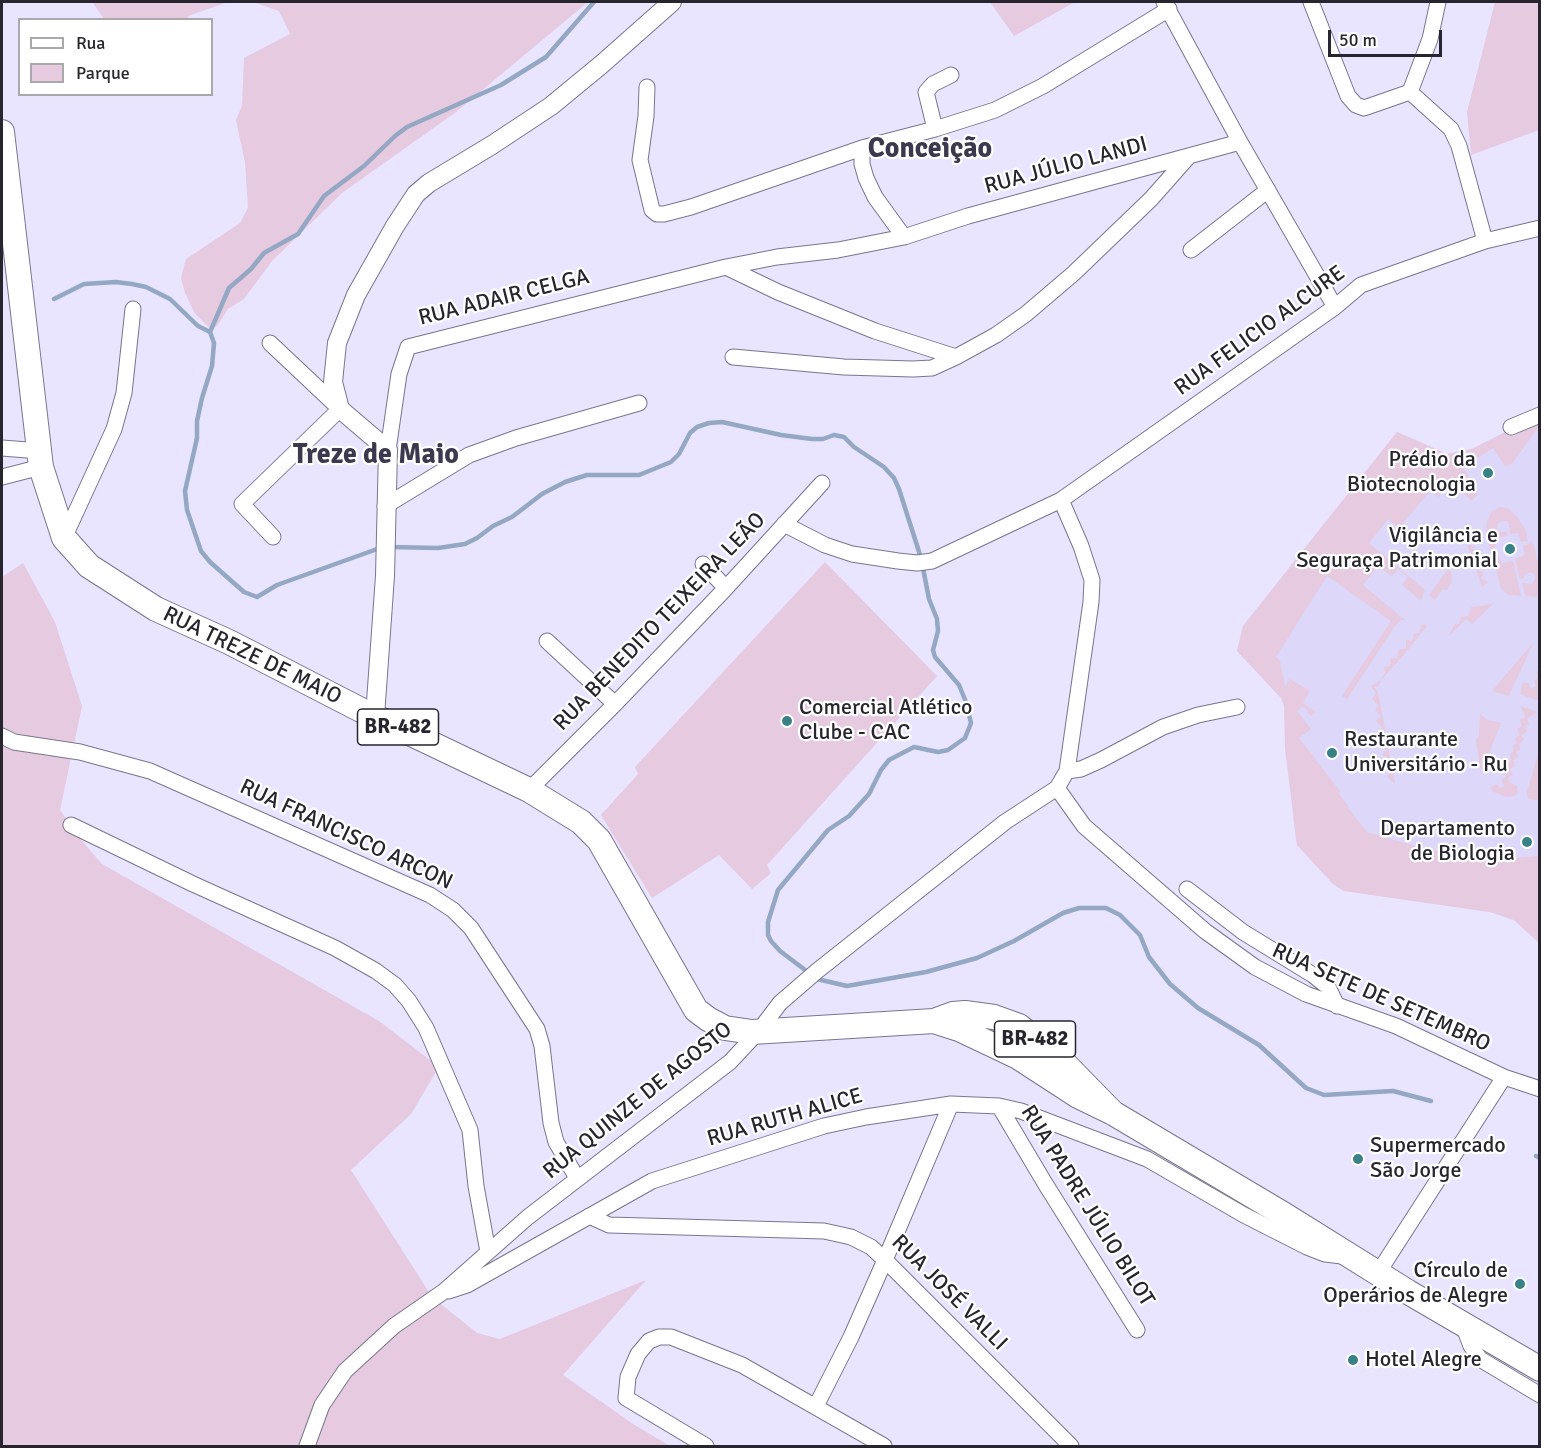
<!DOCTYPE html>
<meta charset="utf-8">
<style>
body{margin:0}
#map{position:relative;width:1541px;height:1448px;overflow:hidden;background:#e9e4ff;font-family:Signika,sans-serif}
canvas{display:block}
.frame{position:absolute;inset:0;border:3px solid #27252e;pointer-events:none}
.legend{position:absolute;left:18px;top:18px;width:195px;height:78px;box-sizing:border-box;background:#fff;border:2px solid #a9a8ab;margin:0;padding:8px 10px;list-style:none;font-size:18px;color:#27252e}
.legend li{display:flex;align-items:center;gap:12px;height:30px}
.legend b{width:30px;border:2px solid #a9a8ab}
.scale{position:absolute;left:1328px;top:30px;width:114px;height:27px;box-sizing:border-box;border:3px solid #27252e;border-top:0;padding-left:8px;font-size:18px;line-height:21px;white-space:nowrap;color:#27252e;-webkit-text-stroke:4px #fff;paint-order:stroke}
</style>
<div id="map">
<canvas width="1541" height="1448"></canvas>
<div class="frame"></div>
<ul class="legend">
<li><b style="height:8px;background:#fff"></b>Rua</li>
<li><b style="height:16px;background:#e5cae0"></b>Parque</li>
</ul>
<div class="scale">50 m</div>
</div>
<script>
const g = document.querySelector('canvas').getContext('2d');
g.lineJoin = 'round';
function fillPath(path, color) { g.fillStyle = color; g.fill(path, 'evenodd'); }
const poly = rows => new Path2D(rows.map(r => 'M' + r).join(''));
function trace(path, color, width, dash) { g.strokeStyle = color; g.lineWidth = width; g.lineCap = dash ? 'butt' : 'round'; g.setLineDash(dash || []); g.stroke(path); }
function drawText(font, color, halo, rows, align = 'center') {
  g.font = font + ' Signika,sans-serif'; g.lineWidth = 4.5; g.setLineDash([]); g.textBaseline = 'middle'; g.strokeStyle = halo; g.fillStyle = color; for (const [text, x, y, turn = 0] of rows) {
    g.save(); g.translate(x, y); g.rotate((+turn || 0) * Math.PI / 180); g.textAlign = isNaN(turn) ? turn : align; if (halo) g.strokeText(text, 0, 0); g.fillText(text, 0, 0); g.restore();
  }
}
fillPath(poly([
 [1539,417,1539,943,1514,920,1490,912,1344,891,1333,884,1297,845,1293,818,1322,768,1298,738,1281,698,1237,651,1243,626,1397,432,1447,454,1472,449]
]), '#ddd7f9');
fillPath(poly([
 [253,2,588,2,456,112,342,193,272,261,244,299,228,309,217,326,211,329,195,314,185,293,181,278,186,259,240,223,248,208,245,162,236,120,242,106,244,58,290,34,279,11],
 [990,2,1075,2,1014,36],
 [1495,2,1539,2,1539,130,1471,155,1467,112],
 [93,3,93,2,228,2,188,16,188,20,104,19],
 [1539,417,1539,426,1512,464,1505,466,1493,448,1463,467,1478,493,1472,501,1450,482,1438,497,1430,491,1403,523,1402,531,1388,519,1369,543,1425,590,1421,601,1402,585,1408,577,1398,569,1392,576,1378,566,1363,585,1405,620,1401,620,1395,626,1347,699,1342,696,1391,621,1327,576,1276,657,1280,661,1285,687,1290,679,1310,691,1303,703,1316,712,1311,716,1303,706,1297,711,1311,729,1299,738,1340,791,1338,793,1349,807,1348,808,1367,832,1429,850,1511,858,1539,856,1539,943,1514,920,1490,912,1344,891,1333,884,1297,845,1285,749,1284,706,1281,698,1237,651,1243,626,1397,432,1447,454,1472,449,1509,430,1513,436,1527,429,1523,423],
 [1501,507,1509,509,1517,517,1525,529,1528,541,1521,542,1518,533,1510,534,1509,524,1507,521,1502,521,1498,523,1497,528,1499,532,1506,532,1508,535,1496,539,1495,548,1490,551,1486,533,1487,521,1492,511],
 [1465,522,1471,528,1464,536,1473,539,1469,544,1475,547,1472,553,1478,556,1475,562,1482,565,1478,570,1484,573,1481,579,1488,582,1484,586,1482,586,1463,534,1466,529],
 [1531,543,1534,545,1539,568,1539,597,1526,596,1522,583,1532,584,1536,578,1534,574,1530,572,1524,575,1524,578,1520,579,1515,559,1525,555,1523,546],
 [1497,550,1501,563,1513,561,1521,596,1508,595,1501,588,1493,559],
 [825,562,937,676,767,865,771,873,752,889,719,855,652,898,601,815,638,774,635,767],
 [23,563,55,622,82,706,60,810,83,842,102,864,379,1021,439,1067,411,1114,351,1170,432,1297,477,1333,500,1339,646,1280,563,1375,633,1424,670,1446,2,1446,2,577],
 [1448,569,1451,572,1452,582,1447,590,1442,589,1435,600,1429,595],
 [1493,604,1472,624,1466,619,1448,637,1455,624,1459,624,1461,617,1468,616,1471,607],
 [1425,624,1427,626,1402,657,1381,680,1379,686,1374,687,1378,692,1395,784,1387,777,1390,772,1385,767,1386,761,1388,761,1388,758,1382,755,1386,750,1380,744,1384,739,1378,732,1382,727,1376,721,1381,716,1375,710,1379,705,1372,699,1376,693,1371,686,1381,680,1385,673,1384,667,1390,666,1391,658,1397,658,1399,649,1406,649,1406,640,1412,641,1414,633,1419,633,1421,625],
 [1533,643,1509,696,1492,691],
 [1539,670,1539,686,1538,687,1539,701,1520,694,1523,683,1529,683,1531,689,1536,686,1534,681,1538,678,1536,672],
 [1520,706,1538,712,1527,718,1529,724,1525,726,1527,732,1521,735,1524,740,1519,744,1520,749,1516,752,1519,757,1513,760,1515,766,1510,769,1513,775,1508,777,1510,783,1517,786,1518,793,1514,796,1506,797,1494,792,1490,788,1496,784,1500,788,1504,786,1501,780,1506,777,1504,771,1509,768,1507,763,1511,760,1510,754,1514,751,1512,746,1517,743,1515,738,1520,735,1517,729,1522,726,1520,720,1526,717],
 [1480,714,1488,720,1501,723,1481,773,1476,740,1479,736],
 [1539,751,1539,800,1528,799,1527,792]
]), '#e5cae0');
trace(poly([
 [54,299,84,284,116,282,132,284,146,287,170,299,198,326,210,332],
 [391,547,438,548,465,544,477,538,493,526,512,517,542,494,565,482,587,475,639,475,671,462,679,454,690,433,697,427,709,423,722,422,781,435,812,439,823,439,834,435,844,437,854,447,884,467,894,478,899,489,921,558,929,599,937,619,938,631,933,650,935,657,959,685,966,702,971,723,965,738,948,750,938,752,914,747,889,760,881,770,869,794,849,816,828,830,778,890,768,922,768,935,771,941,780,951,817,979,847,986,926,972,977,958,1014,941,1063,913,1079,908,1106,908,1120,915,1140,935,1149,957,1170,984,1198,1008,1259,1045,1306,1088,1324,1095,1393,1091,1431,1101],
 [380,548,277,585,257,597,244,592,210,562,201,551,187,510,185,491,197,438,197,421,202,398,212,366,214,343,210,332,229,288,251,269,264,253,298,234,324,196,364,166,395,136,407,127,501,85,546,57,594,2],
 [1536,1156,1540,1158]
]), '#94a7c3', 4.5);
const minor = poly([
 [1164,2,1240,142,1335,307],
 [1311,2,1348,96,1356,105,1364,108,1410,92,1430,39,1438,2],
 [647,87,646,116,640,160,652,210,657,214,664,214,691,207,862,148,935,129,995,110,1043,86,1169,9],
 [1410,92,1451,129,1459,146,1485,241],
 [935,129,926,92,933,84,951,75],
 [862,148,862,164,866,178,875,197,904,237],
 [1191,250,1268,190],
 [726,267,778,292,875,331,956,357,996,335,1026,314,1074,273,1151,199,1189,156],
 [270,343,340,409,242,504,273,537],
 [733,357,844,367,913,369,932,368,956,357],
 [1511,427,1540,415],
 [2,448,40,451],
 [388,450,399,374,408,347,726,267,777,257,838,250,904,237,968,216,1240,142],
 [2,477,41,467],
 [385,506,469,455,516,438,639,403],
 [784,524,825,545,852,554,898,561,917,563,932,561,1061,500,1335,307,1361,285,1485,241,1540,228],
 [64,538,114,429,124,393,133,309],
 [703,564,726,588],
 [547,641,615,704],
 [2,736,14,742,80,752,150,771,430,895,453,910,471,928,537,1029,542,1046,551,1123,556,1142,577,1178],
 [1067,771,1081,769,1101,760,1163,727,1198,715,1237,707],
 [1057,788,1084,826,1205,931,1255,967,1306,994,1396,1026,1504,1077,1540,1089],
 [529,790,615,704,726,588,822,483],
 [71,825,193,884,335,948,376,971,395,985,409,1001,426,1028,470,1130,476,1186,488,1252],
 [1187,889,1243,932,1313,975,1328,987,1337,1006],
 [999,1106,1046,1185,1137,1330],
 [589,1216,609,1225,824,1231,851,1237,871,1247,885,1260,1071,1446],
 [1378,1273,1504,1077],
 [449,1291,467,1285,652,1181,824,1126,866,1117,951,1104,999,1106,1021,1111,1147,1159,1244,1215,1307,1247,1325,1254,1342,1256],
 [1463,1325,1471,1346,1480,1359,1540,1395],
 [816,1406,851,1337,885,1260,951,1104],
 [307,1446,322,1405,345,1371,394,1326,443,1292,528,1217,730,1062,758,1032,780,1003,817,971,1005,822,1057,788,1067,771,1091,602,1092,580,1081,546,1061,500],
 [706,1446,626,1398,628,1377,638,1354,649,1341,659,1337,671,1337,742,1365,884,1446]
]);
const tertiary = poly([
 [375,716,385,576,388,450,340,409,333,382,337,343,356,295,395,226,416,194,429,183,492,145,551,106,602,64,672,2]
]);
const trunk = poly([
 [2,132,41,467,64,538,89,566,156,609,229,642,361,710,529,790,581,822,599,840,696,1010,708,1019,725,1028,752,1032,934,1021,953,1014,965,1013,994,1017,1019,1026,1034,1038,1067,1066,1113,1113],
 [934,1021,959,1029,1018,1057,1078,1096,1113,1113,1283,1214,1408,1292,1540,1369]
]);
trace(minor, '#7a758d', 17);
trace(tertiary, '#7a758d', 20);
trace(trunk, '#7a758d', 26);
trace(minor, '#fff', 15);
trace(tertiary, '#fff', 18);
trace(trunk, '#fff', 24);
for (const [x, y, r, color] of [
 [1488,473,6,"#398186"],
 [1510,549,6,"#398186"],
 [787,721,6,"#398186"],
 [1332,753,6,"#398186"],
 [1527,842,6,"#398186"],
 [1358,1159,6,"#398186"],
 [1520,1284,6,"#398186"],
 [1353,1360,6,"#398186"]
]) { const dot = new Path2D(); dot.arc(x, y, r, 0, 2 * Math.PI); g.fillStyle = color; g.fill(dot); trace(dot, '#fff', 2); }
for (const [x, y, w] of [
 [398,727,81],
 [1035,1039,81]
]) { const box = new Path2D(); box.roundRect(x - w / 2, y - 18, w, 36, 4.5); g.fillStyle = '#fff'; g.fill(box); trace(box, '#27252e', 1.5); }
drawText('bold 21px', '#27252e', null, [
 ["BR-482",398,727],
 ["BR-482",1035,1039]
]);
drawText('22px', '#27252e', '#fff', [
 ["RUA JÚLIO LANDI",1066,166,-15],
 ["RUA ADAIR CELGA",504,298,-14],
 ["RUA FELICIO ALCURE",1260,331,-36],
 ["RUA BENEDITO TEIXEIRA LEÃO",660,622,-46],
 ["RUA TREZE DE MAIO",252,656,26],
 ["RUA FRANCISCO ARCON",346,835,25],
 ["RUA SETE DE SETEMBRO",1381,998,24],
 ["RUA QUINZE DE AGOSTO",638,1101,-39],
 ["RUA RUTH ALICE",785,1118,-16],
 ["RUA PADRE JÚLIO BILOT",1087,1206,58],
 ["RUA JOSÉ VALLI",949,1293,45]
]);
drawText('22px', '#27252e', '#fff', [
 ["Prédio da",1476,460],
 ["Biotecnologia",1476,485],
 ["Vigilância e",1498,536],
 ["Seguraça Patrimonial",1498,561],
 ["Comercial Atlético",799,708,"left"],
 ["Clube - CAC",799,733,"left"],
 ["Restaurante",1344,740,"left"],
 ["Universitário - Ru",1344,765,"left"],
 ["Departamento",1515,829],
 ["de Biologia",1515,854],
 ["Supermercado",1370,1146,"left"],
 ["São Jorge",1370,1171,"left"],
 ["Círculo de",1508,1271],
 ["Operários de Alegre",1508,1296],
 ["Hotel Alegre",1365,1360,"left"]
], 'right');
drawText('bold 28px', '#3c384d', '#fff', [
 ["Conceição",930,150],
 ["Treze de Maio",376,456]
]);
</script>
